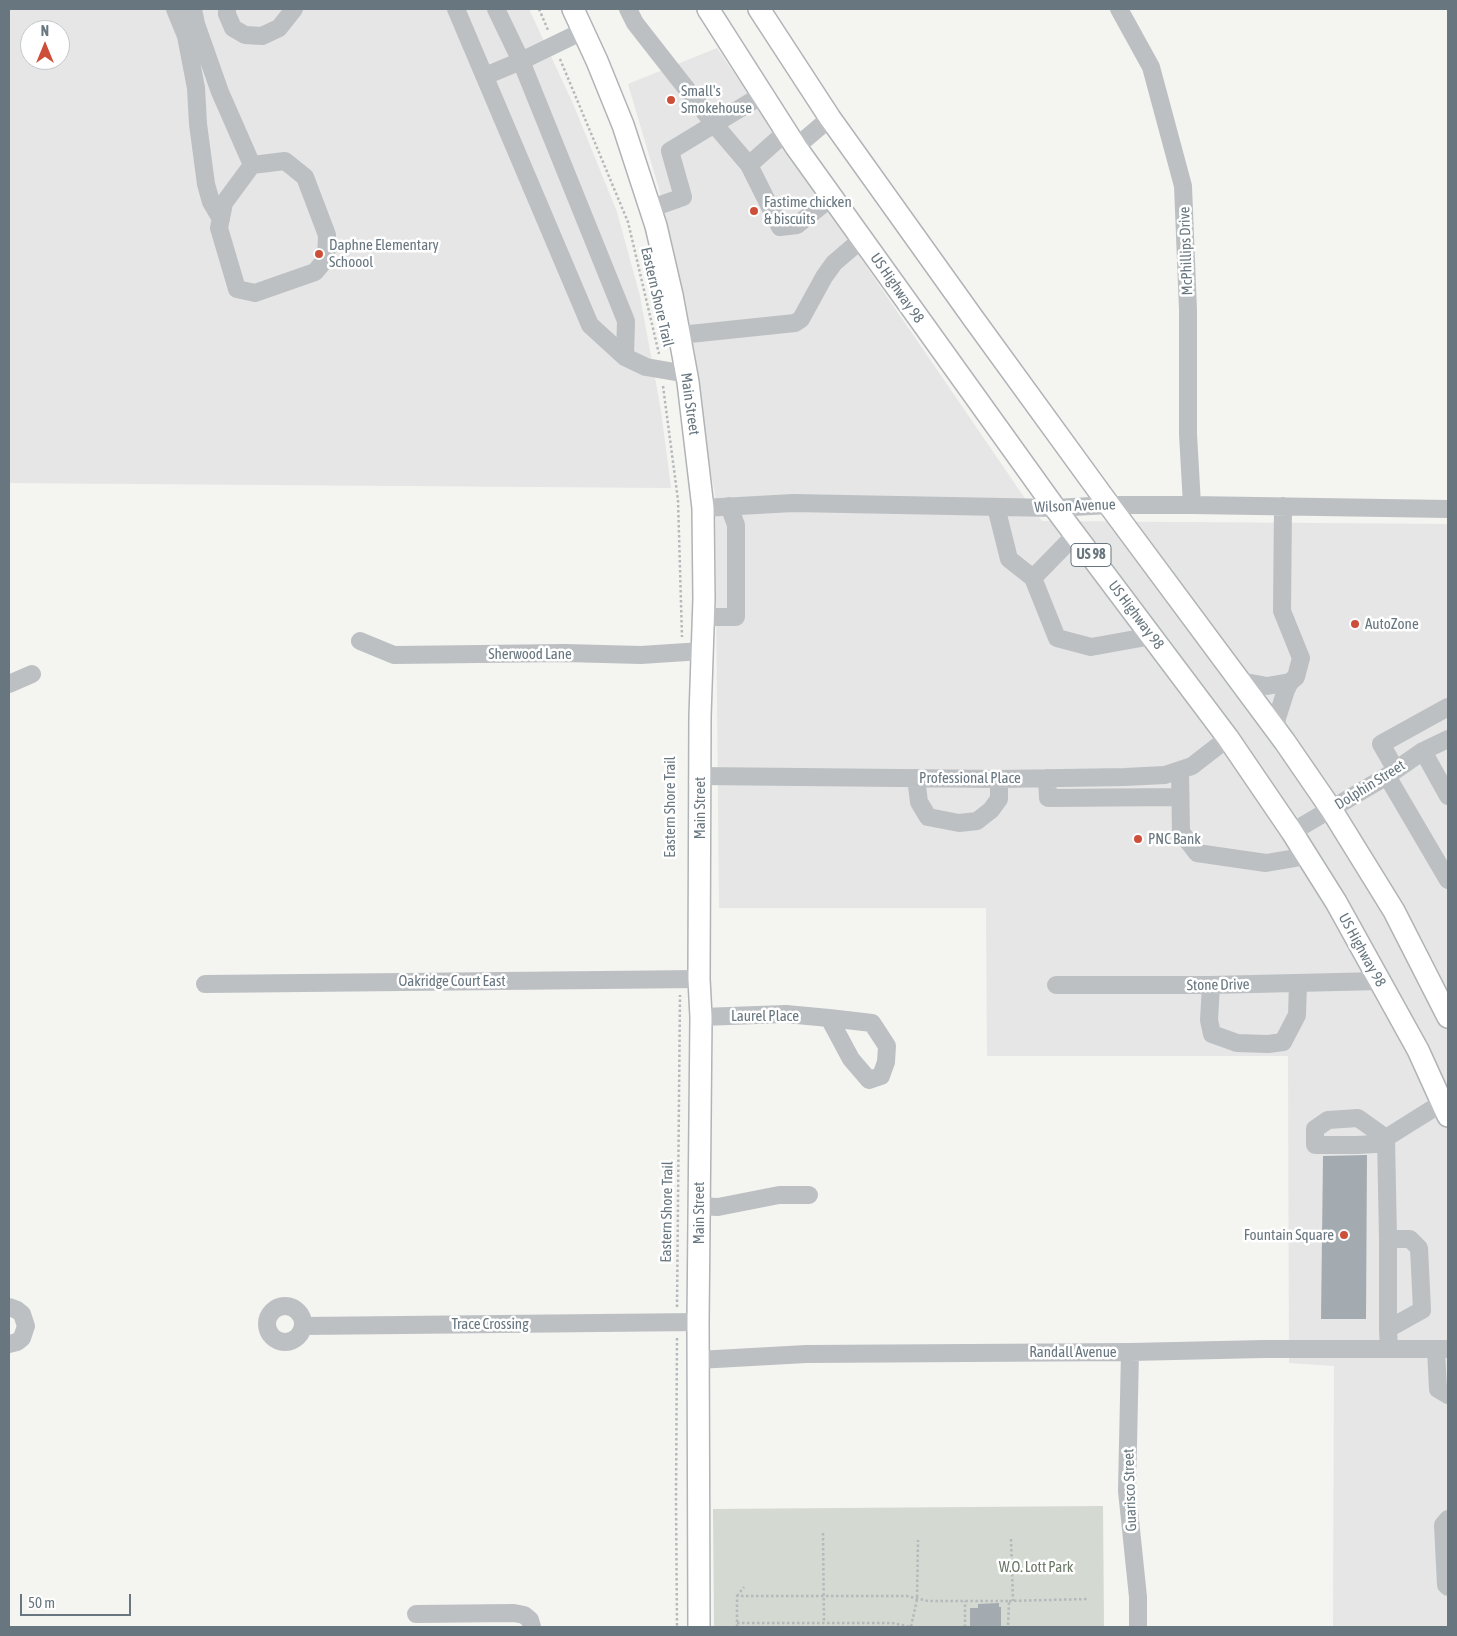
<!DOCTYPE html>
<style>
body{margin:0}
#map{position:relative;width:1457px;height:1636px;overflow:hidden;background:#f4f4f1;font-family:"Asap Condensed",sans-serif}
canvas{display:block}
.frame{position:absolute;inset:0;border:10px solid #67767f;pointer-events:none}
.north{position:absolute;left:20px;top:20px;width:50px;height:50px;box-sizing:border-box;background:#fff;border:1px solid #c2c8cc;border-radius:50%;rotate:0deg;font-size:14px;font-weight:700;line-height:20px;text-align:center;color:#67767f}
.north::after{content:'';display:block;margin:auto;width:18px;height:22px;background:#cd4f39;clip-path:polygon(50% 0,100% 100%,50% 72%,0 100%)}
.scale{position:absolute;left:20px;top:1594px;width:111px;height:22px;box-sizing:border-box;border:2px solid #67767f;border-top:0;padding-left:6px;font-size:15px;line-height:18px;white-space:nowrap;color:#67767f;-webkit-text-stroke:4px #fff;paint-order:stroke}
</style>
<div id="map">
<canvas width="1457" height="1636"></canvas>
<div class="frame"></div>
<div class="north">N</div>
<div class="scale">50 m</div>
</div>
<script>
const g = document.querySelector('canvas').getContext('2d');
g.lineJoin = 'round';
function fillPath(path, color) { g.fillStyle = color; g.fill(path, 'evenodd'); }
const poly = rows => new Path2D(rows.map(r => 'M' + r).join(''));
function trace(path, color, width, dash) { g.strokeStyle = color; g.lineWidth = width; g.lineCap = dash ? 'butt' : 'round'; g.setLineDash(dash || []); g.stroke(path); }
function drawText(font, color, halo, rows, align = 'center') {
  g.font = font + ' "Asap Condensed",sans-serif'; g.lineWidth = 5; g.setLineDash([]); g.textBaseline = 'middle'; g.strokeStyle = halo; g.fillStyle = color; for (const [text, x, y, turn = 0] of rows) {
    g.save(); g.translate(x, y); g.rotate((+turn || 0) * Math.PI / 180); g.textAlign = isNaN(turn) ? turn : align; if (halo) g.strokeText(text, 0, 0); g.fillText(text, 0, 0); g.restore();
  }
}
fillPath(poly([
 [9,9,529,9,574,106,617,212,640,296,661,411,671,488,9,483],
 [30,30,60,30,60,60,30,60],
 [717,48,1024,497,1042,521,1448,524,1448,1627,1333,1627,1334,1366,1289,1363,1288,1056,987,1056,986,908,719,908,715,495,659,189,628,84]
]), '#e5e6e5');
fillPath(poly([
 [1103,1506,1104,1627,714,1627,713,1509]
]), '#d4d9d1');
fillPath(poly([
 [1367,1155,1366,1319,1321,1319,1323,1156],
 [999,1603,999,1607,1001,1607,1001,1627,970,1627,970,1608,978,1608,978,1604]
]), '#a4abb0');
const major = poly([
 [573,9,597,61,623,125,656,226,672,295,688,382,703,508,704,599,700,716,699,979,701,1017,698,1322,699,1627],
 [708,9,796,147,1055,508,1228,738,1292,832,1336,902,1418,1050,1448,1116],
 [759,9,830,118,973,318,1109,505,1285,742,1331,809,1394,911,1448,1017]
]);
trace(major, '#b0b4b7', 24);
trace(poly([
 [539,9,548,30],
 [560,59,628,222,659,354],
 [663,386,678,500,682,637],
 [677,1307,680,995],
 [677,1338,676,1499,677,1627],
 [823,1533,824,1623],
 [1011,1539,1013,1601],
 [737,1596,744,1587],
 [1009,1601,1088,1599],
 [737,1623,892,1623,911,1627,917,1599,918,1540],
 [737,1627,737,1596,907,1596,928,1601,1009,1601,1008,1627],
 [965,1627,965,1601]
]), '#b6b9bb', 2.5, [2.5, 2.5]);
trace(poly([
 [175,9,186,36,196,88,198,124,206,184,211,202,221,219],
 [193,9,196,24,220,92,252,165],
 [227,9,227,14,233,28,245,35,262,36,279,28,294,9],
 [456,9,590,325,625,357,646,367,687,374],
 [496,9,521,61,583,31],
 [628,9,635,23,714,124,749,165,786,132],
 [1119,9,1151,67,1183,186,1188,310,1188,434,1192,505],
 [485,76,521,61,626,321,625,357],
 [796,147,830,118],
 [285,161,305,177,327,235,326,259,315,272,255,293,237,289,219,228,224,203,252,165,285,161],
 [749,165,780,227,797,225,832,197],
 [652,208,683,197,670,151,762,95],
 [680,335,795,323,801,319,824,277,834,263,862,239],
 [996,507,1009,559,1033,578],
 [703,508,793,503,1055,508,1109,505,1192,505,1448,509],
 [1075,535,1033,578,1057,638,1091,647,1152,636],
 [703,617,736,617,736,525,729,506],
 [360,641,394,655,565,653,641,655,702,651],
 [1240,681,1267,686,1290,682],
 [9,684,32,674],
 [1276,729,1277,718,1286,690,1290,682,1296,677,1301,658,1282,611,1283,506],
 [1423,751,1448,796],
 [1180,770,1181,832,1197,853,1266,863,1307,856],
 [1396,770,1381,744,1448,707],
 [700,776,999,779,1125,777,1165,775,1192,766,1228,738],
 [1387,776,1448,880],
 [916,778,919,802,928,817,959,823,977,821,991,810,999,799,999,779],
 [1047,778,1048,798,1180,797],
 [1292,832,1387,776,1423,751,1448,739],
 [205,984,699,979],
 [1056,985,1211,985,1380,981],
 [1211,985,1209,1020,1212,1034,1237,1043,1268,1044,1283,1042,1297,1015,1298,984],
 [701,1017,786,1014,829,1018],
 [829,1018,872,1023,887,1046,886,1062,881,1076,869,1080,851,1059,829,1018],
 [699,1206,718,1207,779,1195,809,1195],
 [1388,1239,1386,1138,1358,1118,1328,1120,1315,1129,1315,1145,1357,1145,1375,1144,1386,1138,1413,1121,1442,1103],
 '267 1324a18 18 0 1 1 36 0a18 18 0 1 1-36 0Z',
 [9,1307,17,1310,22,1314,26,1326,22,1338,17,1342,9,1344],
 [303,1326,698,1322],
 [1388,1329,1388,1239,1410,1239,1419,1248,1422,1310,1388,1329,1389,1349],
 [1436,1349,1438,1389,1448,1395],
 [1130,1352,1127,1491,1138,1597,1138,1627],
 [698,1360,806,1354,1130,1352,1264,1349,1448,1349],
 [1448,1519,1443,1525,1446,1585,1448,1587],
 [416,1614,514,1613,524,1615,530,1620,532,1627]
]), '#bcc0c3', 18);
trace(major, '#fff', 21);
for (const [x, y, r, color] of [
 [671,100,5,"#cd4f39"],
 [754,211,5,"#cd4f39"],
 [319,254,5,"#cd4f39"],
 [1355,624,5,"#cd4f39"],
 [1138,839,5,"#cd4f39"],
 [1344,1235,5,"#cd4f39"]
]) { const dot = new Path2D(); dot.arc(x, y, r, 0, 2 * Math.PI); g.fillStyle = color; g.fill(dot); trace(dot, '#fff', 2); }
for (const [x, y, w] of [
 [1091,555,40]
]) { const box = new Path2D(); box.roundRect(x - w / 2, y - 11.5, w, 23, 4); g.fillStyle = '#fff'; g.fill(box); trace(box, '#67767f', 1); }
drawText('bold 14px', '#67767f', null, [
 ["US 98",1091,555]
]);
drawText('15px', '#67767f', '#fff', [
 ["Small's",681,91],
 ["Smokehouse",681,108],
 ["Fastime chicken",764,202],
 ["& biscuits",764,219],
 ["Daphne Elementary",329,245],
 ["Schoool",329,262],
 ["AutoZone",1365,624],
 ["PNC Bank",1148,839],
 ["Fountain Square",1334,1235,"right"]
], 'left');
drawText('15px', '#67767f', '#fff', [
 ["McPhillips Drive",1186,251,-92],
 ["US Highway 98",897,288,55],
 ["Eastern Shore Trail",657,297,77],
 ["Main Street",690,404,82],
 ["Wilson Avenue",1075,506,-2],
 ["US Highway 98",1136,615,53],
 ["Sherwood Lane",530,654],
 ["Professional Place",970,778],
 ["Dolphin Street",1370,785,-32],
 ["Eastern Shore Trail",670,807,-90],
 ["Main Street",700,808,-90],
 ["US Highway 98",1362,950,61],
 ["Oakridge Court East",452,981],
 ["Stone Drive",1218,985,-1],
 ["Laurel Place",765,1016],
 ["Eastern Shore Trail",667,1212,-89],
 ["Main Street",699,1213,-90],
 ["Trace Crossing",490,1324],
 ["Randall Avenue",1073,1352],
 ["Guarisco Street",1130,1490,-92]
]);
drawText('15px', '#6a7765', '#fff', [
 ["W.O. Lott Park",1036,1567]
]);
</script>
